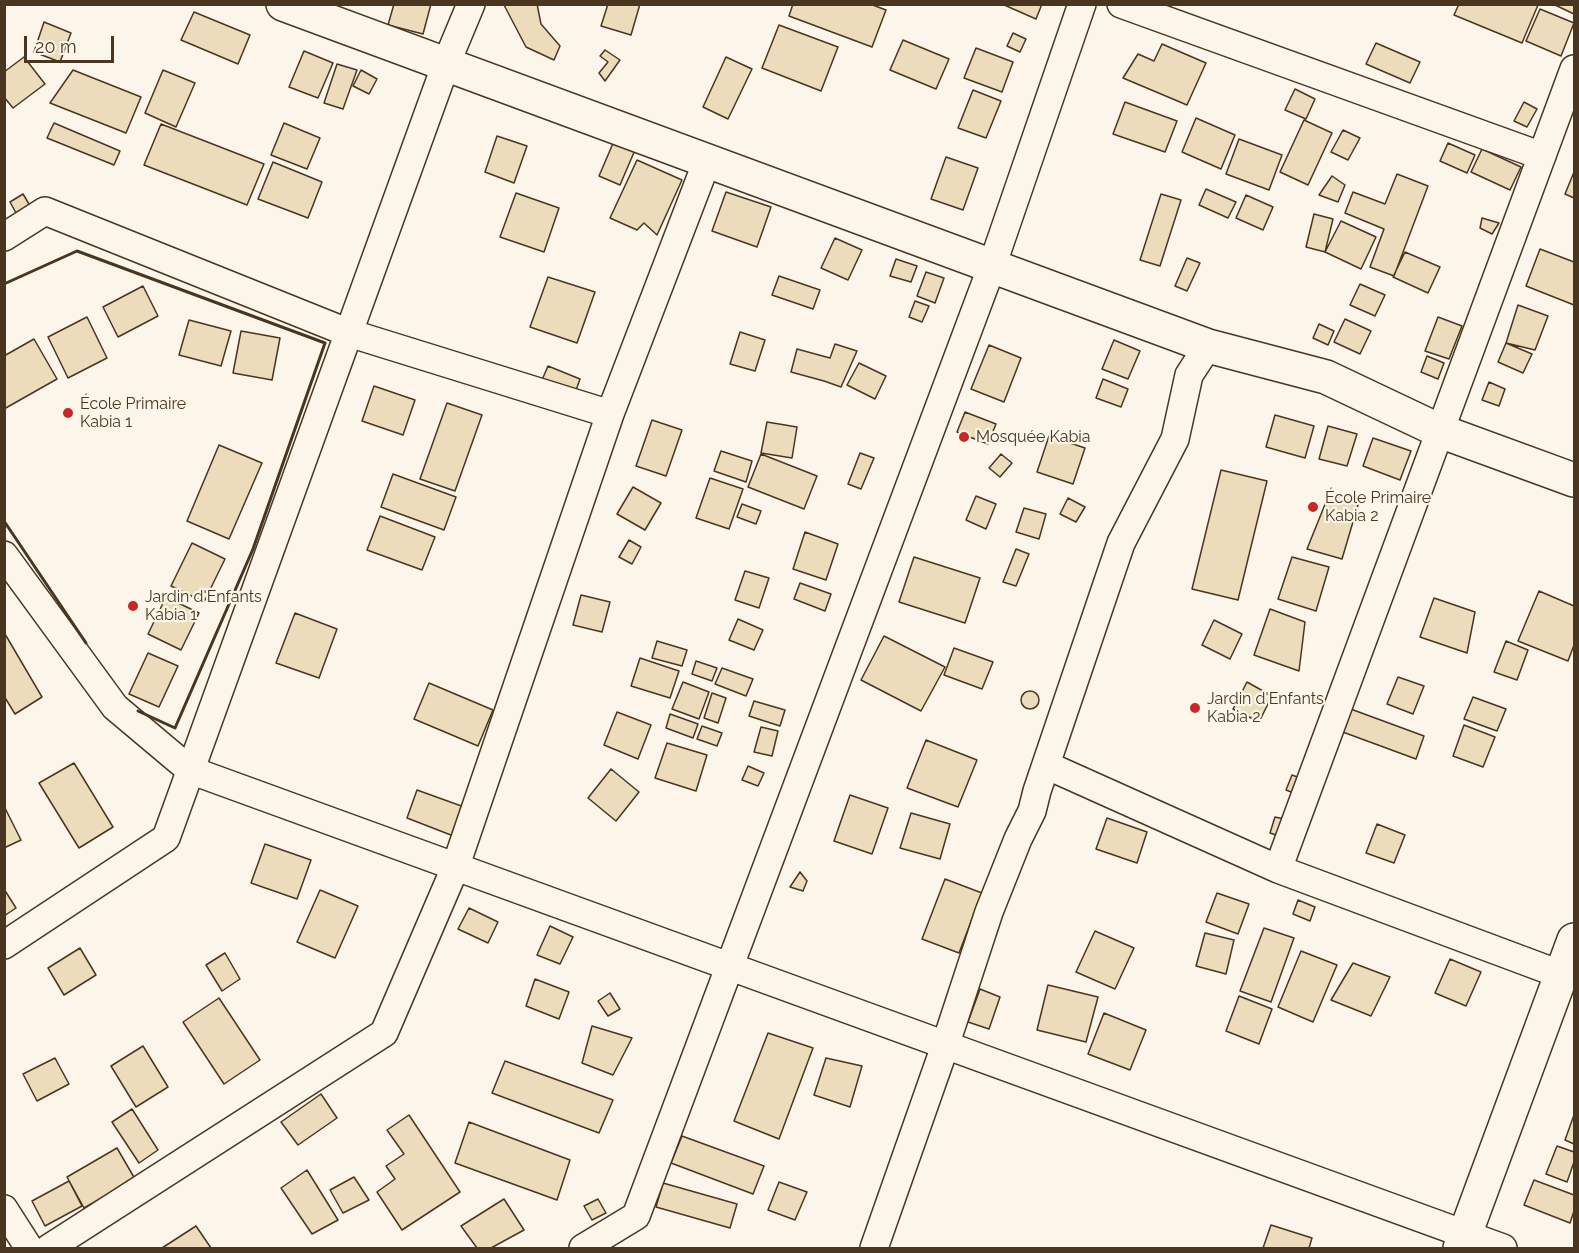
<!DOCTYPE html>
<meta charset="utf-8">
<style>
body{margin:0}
#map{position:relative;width:1579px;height:1253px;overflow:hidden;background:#fbf6e9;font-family:Raleway,sans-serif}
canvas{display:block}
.frame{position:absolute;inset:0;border:6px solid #4a3520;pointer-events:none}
.scale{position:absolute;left:24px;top:36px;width:90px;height:27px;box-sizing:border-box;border:3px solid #4a3520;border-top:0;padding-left:8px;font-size:18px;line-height:21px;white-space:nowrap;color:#4a3520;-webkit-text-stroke:4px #fbf6e9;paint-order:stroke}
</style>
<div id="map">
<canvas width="1579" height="1253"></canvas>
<div class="frame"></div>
<div class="scale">20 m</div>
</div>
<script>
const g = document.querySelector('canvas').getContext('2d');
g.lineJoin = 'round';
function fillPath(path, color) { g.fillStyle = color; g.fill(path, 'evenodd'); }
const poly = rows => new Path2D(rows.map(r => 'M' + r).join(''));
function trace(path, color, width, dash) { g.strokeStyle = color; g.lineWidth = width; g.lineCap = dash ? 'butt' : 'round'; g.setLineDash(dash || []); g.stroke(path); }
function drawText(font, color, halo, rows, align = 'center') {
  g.font = font + ' Raleway,sans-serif'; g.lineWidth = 4.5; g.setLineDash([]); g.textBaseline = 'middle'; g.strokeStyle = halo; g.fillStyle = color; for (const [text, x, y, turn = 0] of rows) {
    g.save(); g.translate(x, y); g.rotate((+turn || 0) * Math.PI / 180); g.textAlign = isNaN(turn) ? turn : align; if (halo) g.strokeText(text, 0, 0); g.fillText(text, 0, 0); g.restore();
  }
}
const building = poly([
 [394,4,431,4,423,34,388,25,394,4],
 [537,4,541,24,560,46,554,60,526,47,504,5,537,4],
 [608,4,640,4,631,35,601,26,608,4],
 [793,4,870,4,886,10,872,47,789,16,793,4],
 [1002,4,1042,4,1036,19,1002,4],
 [1459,4,1537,4,1538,5,1522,43,1454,15,1459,4],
 [1553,4,1574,4,1574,14,1553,4],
 [1540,9,1574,23,1561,56,1526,41,1540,9],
 [194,12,250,35,238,64,181,40,194,12],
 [44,22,71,33,60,62,34,52,44,22],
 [779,25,838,47,821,91,762,68,779,25],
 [1013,33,1026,39,1020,52,1007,46,1013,33],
 [903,40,949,59,936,89,890,70,903,40],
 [1376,43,1420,62,1410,83,1366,64,1376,43],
 [1162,44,1206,63,1187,105,1123,78,1138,54,1154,61,1162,44],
 [976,48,1013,62,1002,92,964,78,976,48],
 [605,50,620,60,605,81,599,73,608,62,600,56,605,50],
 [304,51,333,63,318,98,289,87,304,51],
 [24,57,45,84,13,108,4,97,4,72,24,57],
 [726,57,752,69,728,119,703,107,726,57],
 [337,64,357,70,343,109,324,103,337,64],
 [73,70,141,97,126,133,50,103,73,70],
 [163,70,195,83,176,127,145,113,163,70],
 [361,70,377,79,369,94,353,86,361,70],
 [1295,89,1315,99,1306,119,1285,110,1295,89],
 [973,90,1001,101,986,138,958,128,973,90],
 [1125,102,1177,121,1165,152,1113,134,1125,102],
 [1524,102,1537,109,1527,127,1514,121,1524,102],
 [1196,118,1235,135,1221,169,1182,152,1196,118],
 [1304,120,1332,133,1308,185,1280,172,1304,120],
 [54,123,120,151,114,165,47,138,54,123],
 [284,123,320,138,307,169,271,155,284,123],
 [161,124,264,164,247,205,144,165,161,124],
 [1343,130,1360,138,1348,160,1331,152,1343,130],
 [497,136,527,146,514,183,485,172,497,136],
 [1239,139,1282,155,1269,190,1226,174,1239,139],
 [614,141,635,150,620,185,599,176,614,141],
 [1448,143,1475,155,1467,173,1440,161,1448,143],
 [1482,149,1521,167,1510,190,1471,172,1482,149],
 [946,157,978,168,963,210,931,199,946,157],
 [637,160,682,180,657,235,644,223,637,230,610,218,637,160],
 [273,162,322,182,308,218,258,199,273,162],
 [1574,172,1574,198,1565,194,1574,172],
 [1397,174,1428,186,1394,276,1370,267,1384,229,1345,213,1353,192,1385,204,1397,174],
 [1332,176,1345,185,1338,202,1319,195,1332,176],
 [1206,189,1236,202,1228,218,1199,205,1206,189],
 [726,192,771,207,757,247,712,231,726,192],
 [516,193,559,208,544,252,500,237,516,193],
 [23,194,35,214,21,222,10,202,23,194],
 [1161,194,1181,200,1160,266,1140,260,1161,194],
 [1246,195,1273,207,1263,230,1236,218,1246,195],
 [1314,214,1333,219,1325,252,1306,247,1314,214],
 [1482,218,1499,223,1492,234,1480,228,1482,218],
 [1341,221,1376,237,1361,269,1325,252,1341,221],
 [835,238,862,250,848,280,821,268,835,238],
 [1540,249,1574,262,1574,305,1526,286,1540,249],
 [1405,252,1440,267,1428,293,1393,277,1405,252],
 [1187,258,1200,263,1187,291,1175,286,1187,258],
 [896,259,917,266,911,282,890,276,896,259],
 [926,272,944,278,935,303,917,296,926,272],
 [779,276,820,290,813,309,772,295,779,276],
 [548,277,595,292,577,343,530,327,548,277],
 [1360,284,1385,295,1375,316,1350,305,1360,284],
 [143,286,158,316,118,337,103,307,143,286],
 [915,301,929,306,922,322,909,317,915,301],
 [1518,305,1548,316,1535,350,1506,343,1518,305],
 [87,317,107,358,68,378,48,337,87,317],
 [1438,317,1462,326,1449,359,1425,351,1438,317],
 [1345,319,1371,331,1360,354,1334,342,1345,319],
 [189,320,231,331,221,366,179,355,189,320],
 [1319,324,1334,331,1328,345,1313,338,1319,324],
 [241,331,280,338,272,380,233,373,241,331],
 [740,332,765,340,755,371,730,364,740,332],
 [34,339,57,379,4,409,4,356,34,339],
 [1114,340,1140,351,1128,379,1102,369,1114,340],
 [1506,343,1532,354,1523,373,1498,362,1506,343],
 [835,344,857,351,841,387,824,381,791,372,797,349,830,358,835,344],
 [989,345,1021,358,1004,402,971,389,989,345],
 [1427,356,1444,363,1438,379,1421,372,1427,356],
 [859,363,886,376,875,399,847,385,859,363],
 [548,366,580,379,575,393,542,380,548,366],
 [1103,379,1128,389,1121,407,1096,398,1103,379],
 [1489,382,1505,389,1499,406,1482,400,1489,382],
 [374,386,415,400,403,435,362,421,374,386],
 [447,403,482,415,455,491,420,479,447,403],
 [965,412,996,424,988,444,957,432,965,412],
 [1275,415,1314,426,1305,458,1266,447,1275,415],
 [652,420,682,430,666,476,636,466,652,420],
 [767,422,797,427,792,458,761,453,767,422],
 [1328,426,1357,434,1347,466,1319,459,1328,426],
 [1049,436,1085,448,1073,484,1037,472,1049,436],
 [1373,438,1411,451,1400,480,1363,466,1373,438],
 [219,445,262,463,229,539,187,521,219,445],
 [721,451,752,461,746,482,714,471,721,451],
 [860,453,874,458,861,489,848,484,860,453],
 [761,454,817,476,804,509,748,487,761,454],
 [1001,454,1012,463,1000,477,989,468,1001,454],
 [1221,470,1267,481,1238,600,1192,589,1221,470],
 [393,474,456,497,444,530,381,507,393,474],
 [710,478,743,489,729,529,696,518,710,478],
 [633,487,661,503,645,530,617,514,633,487],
 [1330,492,1358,505,1342,559,1307,549,1330,492],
 [976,496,996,504,986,529,966,520,976,496],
 [1068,498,1085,507,1076,522,1060,514,1068,498],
 [742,504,761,511,756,524,737,517,742,504],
 [1024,508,1046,514,1039,539,1016,532,1024,508],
 [380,516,435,537,422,570,367,550,380,516],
 [805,532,838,544,826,580,793,569,805,532],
 [629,540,641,547,632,564,619,557,629,540],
 [192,543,225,559,204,602,171,586,192,543],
 [1016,549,1029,554,1016,586,1003,582,1016,549],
 [914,557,980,578,965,623,899,602,914,557],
 [1292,557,1329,567,1316,611,1278,599,1292,557],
 [745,571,769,578,759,608,735,600,745,571],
 [800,583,831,594,825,611,794,599,800,583],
 [1539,591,1574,606,1574,645,1568,661,1518,641,1539,591],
 [581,595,610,602,602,632,573,625,581,595],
 [166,597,199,613,181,650,148,634,166,597],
 [1434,598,1475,612,1467,653,1420,637,1434,598],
 [1270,609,1305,622,1299,671,1254,655,1270,609],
 [295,613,337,629,319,678,276,663,295,613],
 [738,619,763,630,754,650,729,640,738,619],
 [1214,620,1242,634,1230,659,1202,645,1214,620],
 [5,634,42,697,15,714,4,696,5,634],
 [884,636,945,667,921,711,861,680,884,636],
 [657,641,687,650,682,666,652,658,657,641],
 [1506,641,1528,650,1517,680,1494,672,1506,641],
 [954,648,993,662,982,689,944,675,954,648],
 [148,653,178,666,159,707,129,694,148,653],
 [640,658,679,671,670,698,631,686,640,658],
 [696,661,717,668,712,681,692,674,696,661],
 [722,668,753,679,746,696,715,684,722,668],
 [1398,677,1424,686,1413,714,1387,704,1398,677],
 [683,682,709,692,699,719,672,709,683,682],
 [1247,682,1272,696,1259,722,1233,709,1247,682],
 [429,683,493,710,478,746,414,719,429,683],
 '1021 700a9 9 0 1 1 18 0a9 9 0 1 1-18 0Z',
 [712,693,726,698,718,723,704,718,712,693],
 [1473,697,1506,709,1497,731,1464,719,1473,697],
 [754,701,785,710,780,726,749,716,754,701],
 [1348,708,1424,736,1416,759,1340,731,1348,708],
 [617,712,651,725,638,759,604,745,617,712],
 [670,714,698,724,693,738,666,728,670,714],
 [1464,725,1495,737,1483,767,1453,756,1464,725],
 [702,726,722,733,717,746,697,739,702,726],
 [761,727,778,731,772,756,754,752,761,727],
 [926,740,977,760,958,807,907,788,926,740],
 [667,743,707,755,696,791,655,778,667,743],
 [74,763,113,827,79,848,39,783,74,763],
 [748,766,764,773,758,786,742,780,748,766],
 [611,769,639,792,616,821,588,798,611,769],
 [1292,775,1300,778,1294,793,1286,790,1292,775],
 [417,790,467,808,456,837,407,818,417,790],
 [850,795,888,808,872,854,834,841,850,795],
 [4,806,21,840,4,848,4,806],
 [911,813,950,824,940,859,900,848,911,813],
 [1275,817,1284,819,1279,836,1270,833,1275,817],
 [1107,818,1147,832,1137,863,1096,849,1107,818],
 [1377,824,1405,835,1394,863,1366,853,1377,824],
 [265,844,311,860,297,899,251,883,265,844],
 [800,872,807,881,803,891,790,887,800,872],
 [945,879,982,893,959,953,922,939,945,879],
 [4,889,16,908,4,916,4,889],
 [320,890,358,906,335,958,297,942,320,890],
 [1217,893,1249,904,1238,934,1206,922,1217,893],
 [1298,900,1315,907,1310,921,1293,914,1298,900],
 [469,908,498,922,488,943,458,929,469,908],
 [550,926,573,937,560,964,537,955,550,926],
 [1264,928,1294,938,1271,1002,1240,991,1264,928],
 [1095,931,1134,948,1115,989,1076,972,1095,931],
 [1205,933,1234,940,1226,974,1196,966,1205,933],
 [80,948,96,975,64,995,48,968,80,948],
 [1301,951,1337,965,1313,1022,1278,1007,1301,951],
 [225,953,240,979,222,991,206,965,225,953],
 [1450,959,1481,972,1466,1006,1435,993,1450,959],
 [1353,963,1390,977,1371,1016,1331,1000,1353,963],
 [535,979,569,992,559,1019,526,1006,535,979],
 [1048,985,1098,997,1086,1042,1037,1030,1048,985],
 [980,989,1000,997,989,1029,968,1022,980,989],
 [610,993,620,1009,608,1016,598,1001,610,993],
 [1239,996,1272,1009,1259,1044,1226,1031,1239,996],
 [219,998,260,1060,224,1084,183,1022,219,998],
 [1104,1013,1146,1030,1130,1070,1088,1054,1104,1013],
 [592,1026,632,1038,613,1075,582,1063,592,1026],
 [768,1033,813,1048,779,1139,734,1121,768,1033],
 [143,1046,168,1087,136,1107,111,1066,143,1046],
 [55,1058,69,1084,37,1101,23,1074,55,1058],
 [826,1058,862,1066,850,1107,814,1095,826,1058],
 [505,1061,613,1100,599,1133,492,1093,505,1061],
 [321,1094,337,1118,298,1145,281,1122,321,1094],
 [132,1109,158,1150,139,1163,112,1122,132,1109],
 [409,1115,460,1192,402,1230,377,1192,395,1179,386,1166,404,1154,387,1130,409,1115],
 [1574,1115,1574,1144,1565,1140,1574,1115],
 [469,1122,570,1160,557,1200,455,1163,469,1122],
 [682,1136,764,1166,753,1194,671,1163,682,1136],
 [1557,1146,1574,1152,1574,1162,1567,1182,1546,1174,1557,1146],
 [117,1148,135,1179,84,1208,67,1177,117,1148],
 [307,1170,338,1220,312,1234,281,1188,307,1170],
 [354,1177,369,1200,343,1213,330,1190,354,1177],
 [1534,1180,1574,1195,1574,1211,1570,1223,1524,1205,1534,1180],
 [69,1181,82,1206,45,1226,32,1201,69,1181],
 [779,1182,807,1192,795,1220,768,1210,779,1182],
 [663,1183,737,1204,730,1228,656,1207,663,1183],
 [504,1199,524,1230,491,1248,477,1248,461,1226,504,1199],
 [598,1199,606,1213,592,1220,584,1206,598,1199],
 [1271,1225,1312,1238,1309,1248,1263,1248,1271,1225],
 [196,1226,211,1248,162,1248,196,1226]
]);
fillPath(building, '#ecdcbc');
trace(building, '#4a3520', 1.5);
const minor = poly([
 [1121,4,1542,156],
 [4,237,45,211,349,333,610,414],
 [4,555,115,707,190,770,1503,1248],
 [1046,765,1278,869,1562,975],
 [1278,869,1574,69],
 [4,945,166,838,446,64,471,4],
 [4,1209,29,1248],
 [49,1248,384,1033,455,868,610,414,707,161],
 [583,1248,636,1216,992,266,1082,4],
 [874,1248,945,1046,989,912,1018,839,1032,811,1037,791,1121,543,1175,439,1189,375,1208,346]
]);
const tertiary = poly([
 [283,4,1208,346,1326,377,1440,431,1574,480],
 [1460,1248,1574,940]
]);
trace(minor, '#4a3520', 30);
trace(tertiary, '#4a3520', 36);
trace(minor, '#fbf6e9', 27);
trace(tertiary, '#fbf6e9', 33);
trace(poly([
 [4,284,77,251,325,343,253,549,175,728,138,711],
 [4,521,86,643]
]), '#4a3520', 3);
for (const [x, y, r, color] of [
 [68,413,6,"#c62828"],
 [964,437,6,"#c62828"],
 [1313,507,6,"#c62828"],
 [133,606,6,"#c62828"],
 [1195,708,6,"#c62828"]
]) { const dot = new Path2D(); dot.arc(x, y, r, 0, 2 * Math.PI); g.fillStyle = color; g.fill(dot); trace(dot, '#fbf6e9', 2); }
drawText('16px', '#4a3520', '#fbf6e9', [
 ["École Primaire",80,404],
 ["Kabia 1",80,422],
 ["Mosquée Kabia",976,437],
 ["École Primaire",1325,498],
 ["Kabia 2",1325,516],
 ["Jardin d'Enfants",145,597],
 ["Kabia 1",145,615],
 ["Jardin d'Enfants",1207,699],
 ["Kabia 2",1207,717]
], 'left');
</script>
